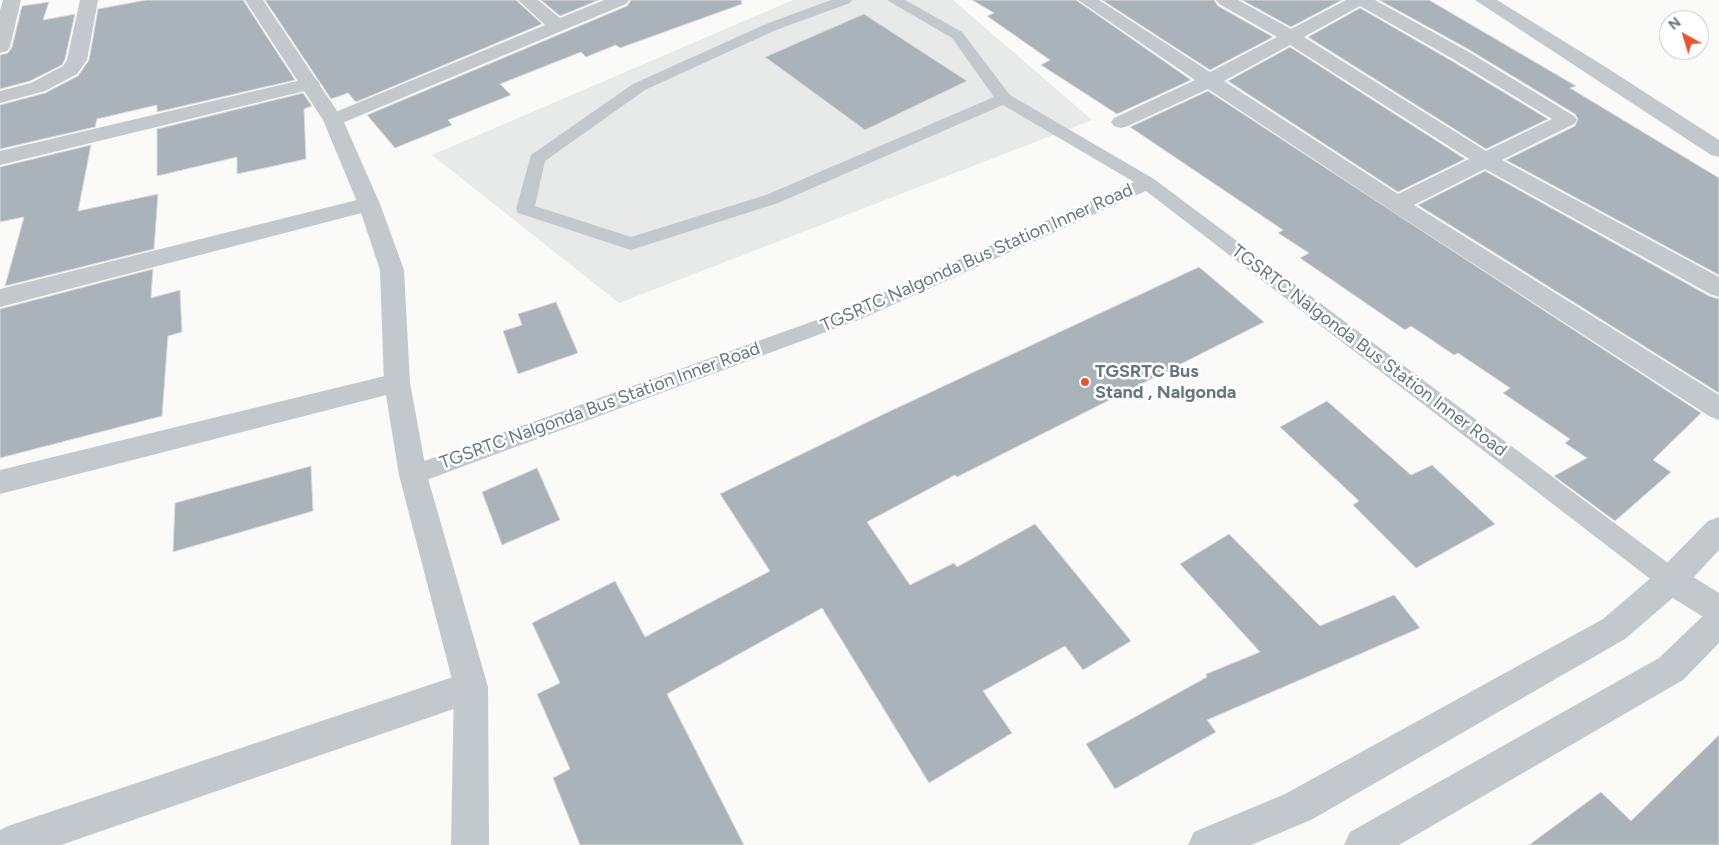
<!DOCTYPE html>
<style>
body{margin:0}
#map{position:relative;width:1719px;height:845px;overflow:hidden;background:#fafaf8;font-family:Figtree,sans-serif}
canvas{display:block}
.north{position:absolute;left:1659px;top:10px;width:50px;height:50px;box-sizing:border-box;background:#fff;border:1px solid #c1c8cd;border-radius:50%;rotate:321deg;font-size:14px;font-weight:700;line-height:20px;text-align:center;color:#657683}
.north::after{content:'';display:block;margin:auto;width:18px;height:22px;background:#e4572e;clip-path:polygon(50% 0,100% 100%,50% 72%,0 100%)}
</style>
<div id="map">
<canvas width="1719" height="845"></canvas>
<div class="north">N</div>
</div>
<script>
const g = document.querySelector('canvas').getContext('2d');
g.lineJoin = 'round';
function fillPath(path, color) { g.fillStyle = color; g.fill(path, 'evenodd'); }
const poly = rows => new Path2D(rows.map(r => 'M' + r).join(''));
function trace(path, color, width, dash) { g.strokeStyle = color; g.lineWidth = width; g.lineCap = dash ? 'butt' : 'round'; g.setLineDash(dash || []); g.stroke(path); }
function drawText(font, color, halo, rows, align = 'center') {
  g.font = font + ' Figtree,sans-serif'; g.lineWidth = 5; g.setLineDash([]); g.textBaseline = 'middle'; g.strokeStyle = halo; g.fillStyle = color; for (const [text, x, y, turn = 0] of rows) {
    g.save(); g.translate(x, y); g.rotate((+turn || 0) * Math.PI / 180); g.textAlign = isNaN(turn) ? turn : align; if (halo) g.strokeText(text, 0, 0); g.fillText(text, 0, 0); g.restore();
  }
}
fillPath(poly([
 [793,0,953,0,1092,120,619,303,432,155]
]), '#e8e9e9');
const building = poly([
 [146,0,243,0,295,80,157,112,157,105,97,119,95,127,0,149,0,105,45,93,78,76,89,60,98,9,146,0],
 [265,0,516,0,542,24,356,102,348,93,331,99,265,0],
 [541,0,599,0,560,16,541,0],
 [631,0,741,0,742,4,620,48,616,45,586,57,581,52,500,84,511,95,448,120,452,125,395,148,367,115,627,6,631,0],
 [972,0,1076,0,1191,80,1117,114,1041,65,1050,60,987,16,994,13,972,0],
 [1102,0,1214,0,1218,6,1273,37,1210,70,1102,0],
 [1242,0,1342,0,1291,27,1242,0],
 [1379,0,1429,0,1576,86,1570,88,1719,178,1719,275,1506,160,1575,126,1578,119,1575,114,1468,49,1379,0],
 [49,2,43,20,75,14,65,59,62,65,30,81,0,89,0,55,8,53,12,47,22,6,49,2],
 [1360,8,1452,61,1548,119,1486,149,1308,37,1360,8],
 [864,14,967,81,865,130,765,57,864,14],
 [1290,47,1465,159,1398,192,1228,81,1290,47],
 [1208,91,1701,413,1653,460,1671,472,1615,521,1554,476,1587,458,1565,443,1570,439,1503,393,1510,388,1458,353,1454,355,1411,326,1405,330,1300,258,1309,253,1278,233,1283,230,1130,127,1208,91],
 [303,93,312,106,304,109,306,159,237,174,237,157,157,176,157,129,303,93],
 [91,145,78,211,158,194,154,249,5,286,24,217,0,222,0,167,91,145],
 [1485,171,1709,296,1719,299,1719,393,1418,205,1485,171],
 [1199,267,1264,322,957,477,955,475,867,522,910,585,954,563,957,567,1035,524,1131,641,1083,670,1065,646,983,691,1012,733,929,783,822,608,667,694,744,845,580,845,553,778,570,769,537,694,560,683,532,623,615,581,645,637,770,571,720,494,886,413,1199,267],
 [153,269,151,298,180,290,182,332,168,336,162,416,0,458,0,309,153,269],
 [556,302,578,353,518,374,503,331,522,325,518,314,556,302],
 [1327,401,1411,475,1432,465,1495,524,1416,568,1353,505,1359,501,1280,427,1327,401],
 [311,466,313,511,173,552,175,503,311,466],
 [537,468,560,520,502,545,482,492,537,468],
 [1229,534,1320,626,1394,595,1420,628,1207,720,1216,732,1115,789,1086,744,1207,677,1206,674,1260,652,1180,564,1229,534],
 [1719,735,1719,845,1529,845,1601,792,1631,821,1719,735]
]);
fillPath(building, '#aab3b9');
trace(building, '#dcdcda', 1);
fillPath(poly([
 [831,0,852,0,850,3,776,30,645,90,545,161,535,206,631,237,766,195,994,97,952,38,887,0,905,0,962,32,1010,95,1154,179,1680,572,1684,580,1680,588,1671,591,1662,588,1146,191,861,319,421,482,413,485,405,482,401,475,405,468,847,309,1134,182,1003,105,778,203,631,250,518,213,516,209,531,155,633,84,766,24,831,0]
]), '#c3c8cc');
fillPath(poly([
 [3,0,21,0,10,47,7,51,0,53,0,11,3,0],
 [80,0,98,0,87,60,77,74,45,91,0,103,0,91,31,83,63,66,67,60,80,0],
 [518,0,538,0,560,18,604,0,629,0,626,4,340,124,333,126,326,124,323,120,326,116,545,25,518,0],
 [1078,0,1099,0,1210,72,1277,37,1219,4,1216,0,1238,0,1291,29,1346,0,1375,0,1467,51,1574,116,1577,120,1574,124,1502,160,1719,277,1719,297,1710,294,1485,169,1414,205,1719,395,1719,420,1709,416,1389,209,1208,89,1128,126,1121,128,1114,126,1111,122,1114,118,1195,80,1078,0],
 [1360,6,1453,59,1552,119,1486,151,1304,37,1360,6],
 [1290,45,1469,159,1398,194,1224,81,1290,45],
 [1475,0,1497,0,1604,66,1719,140,1719,157,1711,155,1475,0],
 [310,78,317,80,320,84,317,88,0,165,0,151,310,78],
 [369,197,377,199,380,204,377,209,0,307,0,289,369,197],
 [397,373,406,376,410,383,406,390,0,494,0,470,397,373],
 [1671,566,1682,570,1719,593,1719,624,1708,620,1660,590,1655,580,1660,570,1671,566],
 [471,671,483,676,488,687,483,698,471,703,61,845,0,845,0,830,8,826,471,671]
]), '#c3c8cc');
fillPath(poly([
 [245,0,263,0,343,120,380,204,404,270,410,383,427,475,488,687,489,845,451,845,454,687,399,475,384,383,380,270,358,204,323,120,245,0],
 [1719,517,1719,550,1682,590,1625,639,1311,820,1251,845,1188,845,1194,832,1285,794,1603,619,1660,570,1708,521,1719,517],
 [1719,606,1719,643,1683,680,1399,845,1344,845,1350,832,1659,658,1708,611,1719,606]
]), '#c3c8cc');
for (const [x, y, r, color] of [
 [1085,382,5,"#e4572e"]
]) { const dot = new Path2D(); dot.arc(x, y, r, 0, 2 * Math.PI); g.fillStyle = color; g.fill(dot); trace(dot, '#fff', 2); }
drawText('18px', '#657683', '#fff', [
 ["TGSRTC Nalgonda Bus Station Inner Road",977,258,-24],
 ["TGSRTC Nalgonda Bus Station Inner Road",1369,351,37],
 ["TGSRTC Nalgonda Bus Station Inner Road",600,406,-20]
]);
drawText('bold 18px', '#657683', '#fff', [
 ["TGSRTC Bus",1095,372],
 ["Stand , Nalgonda",1095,393]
], 'left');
</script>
